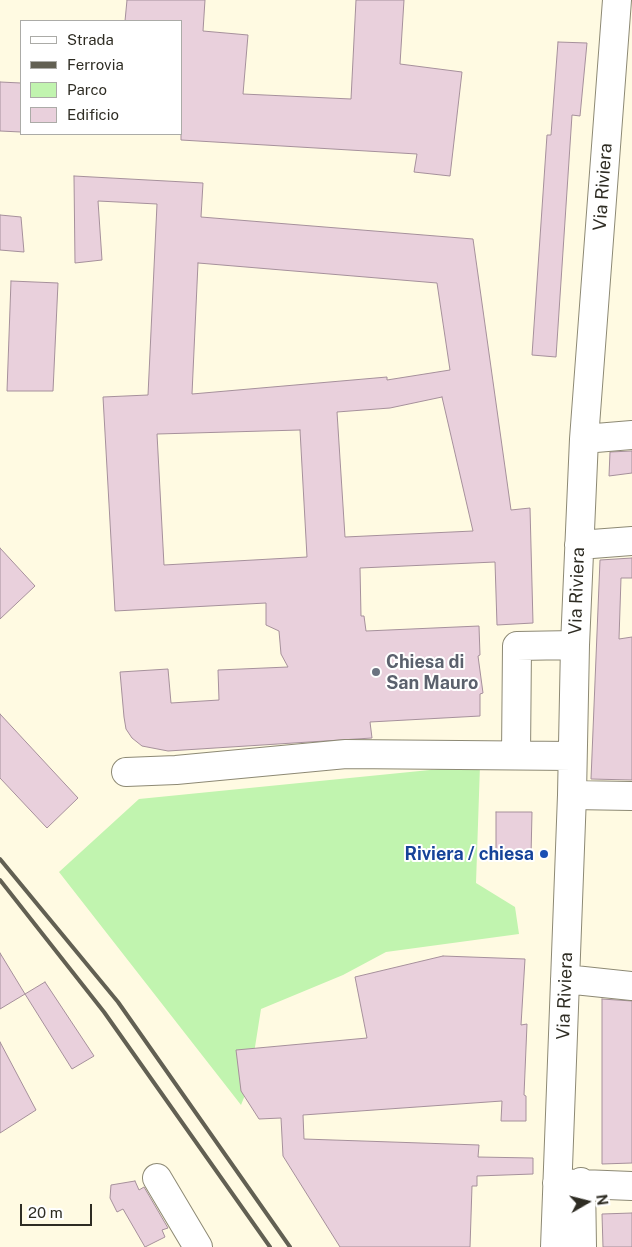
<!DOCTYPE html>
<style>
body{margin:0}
#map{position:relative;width:632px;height:1247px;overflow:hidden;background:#fffae2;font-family:"Public Sans",sans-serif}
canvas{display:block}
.legend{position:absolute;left:20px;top:20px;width:162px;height:115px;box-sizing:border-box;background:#fff;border:1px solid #ababa7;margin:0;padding:6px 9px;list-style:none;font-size:15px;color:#2e2c23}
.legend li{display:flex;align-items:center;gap:10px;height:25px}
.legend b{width:25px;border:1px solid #ababa7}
.north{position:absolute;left:562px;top:1177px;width:50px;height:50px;-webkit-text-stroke:4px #fff;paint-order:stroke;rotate:82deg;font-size:14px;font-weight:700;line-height:20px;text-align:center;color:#2e2c23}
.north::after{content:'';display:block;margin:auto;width:18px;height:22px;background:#2e2c23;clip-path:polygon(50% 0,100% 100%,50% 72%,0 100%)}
.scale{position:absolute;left:20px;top:1204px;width:72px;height:22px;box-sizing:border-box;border:2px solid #2e2c23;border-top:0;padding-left:6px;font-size:15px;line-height:18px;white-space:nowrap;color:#2e2c23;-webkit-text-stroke:4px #fff;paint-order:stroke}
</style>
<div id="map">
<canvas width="632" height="1247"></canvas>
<ul class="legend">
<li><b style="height:6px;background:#fff"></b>Strada</li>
<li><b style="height:6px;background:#626053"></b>Ferrovia</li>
<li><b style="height:14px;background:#c1f4af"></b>Parco</li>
<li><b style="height:14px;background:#e9d0dc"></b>Edificio</li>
</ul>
<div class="north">N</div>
<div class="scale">20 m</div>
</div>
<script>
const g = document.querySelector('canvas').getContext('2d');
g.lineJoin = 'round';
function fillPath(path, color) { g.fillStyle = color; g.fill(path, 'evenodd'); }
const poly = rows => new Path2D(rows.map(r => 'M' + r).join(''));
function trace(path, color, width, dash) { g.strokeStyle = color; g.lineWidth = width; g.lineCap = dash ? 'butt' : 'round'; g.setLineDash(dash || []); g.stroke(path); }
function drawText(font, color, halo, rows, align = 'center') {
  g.font = font + ' "Public Sans",sans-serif'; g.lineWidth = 4; g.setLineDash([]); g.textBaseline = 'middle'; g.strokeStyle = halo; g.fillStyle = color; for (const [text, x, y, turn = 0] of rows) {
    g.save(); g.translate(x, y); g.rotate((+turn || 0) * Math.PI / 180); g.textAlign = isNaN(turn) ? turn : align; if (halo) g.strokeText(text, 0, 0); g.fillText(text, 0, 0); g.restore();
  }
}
fillPath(poly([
 [480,765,476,883,515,907,519,934,386,952,343,975,261,1009,249,1085,241,1105,59,872,139,799]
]), '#c1f4af');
const building = poly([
 [127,0,205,0,203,31,248,35,243,94,351,99,356,0,404,0,400,64,462,72,450,176,414,172,417,154,181,140,181,21,125,21,127,0],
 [558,42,587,43,580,116,572,115,556,357,532,355,547,135,551,135,558,42],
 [0,82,21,83,21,132,0,131,0,82],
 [74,176,203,183,201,217,473,239,511,510,530,508,533,623,497,625,495,562,360,568,361,616,364,616,366,631,479,626,480,655,478,656,483,693,480,694,480,716,370,722,372,738,168,751,142,746,132,738,126,729,124,717,120,672,168,669,171,703,219,700,218,670,288,667,281,654,279,631,266,625,266,603,115,611,103,397,148,395,157,204,98,201,102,260,75,263,74,176],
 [198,263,437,283,450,370,387,380,387,377,192,394,198,263],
 [442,397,473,531,345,537,337,412,390,408,442,397],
 [300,430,307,557,164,565,157,434,300,430],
 [0,215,21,217,24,252,0,250,0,215],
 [11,281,58,283,53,391,7,391,11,281],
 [632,451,632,473,609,476,610,452,632,451],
 [0,548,35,586,0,619,0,548],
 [632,558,632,578,621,578,619,639,632,637,632,780,591,779,600,560,632,558],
 [0,714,78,798,47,828,0,778,0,714],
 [496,812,532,812,531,856,496,855,496,812],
 [0,953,25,994,0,1009,0,953],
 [443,956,525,959,521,1025,527,1024,524,1095,526,1096,526,1121,501,1121,502,1101,303,1115,304,1139,479,1145,478,1157,533,1158,533,1174,477,1176,477,1186,472,1186,470,1247,340,1247,283,1156,281,1118,259,1119,241,1091,236,1050,367,1038,355,977,443,956],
 [45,982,94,1056,72,1069,25,994,45,982],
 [602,999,632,1001,632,1163,602,1164,602,999],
 [0,1042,36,1110,0,1133,0,1042],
 [135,1181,139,1190,144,1187,168,1228,162,1230,165,1237,145,1247,123,1209,117,1212,110,1198,111,1185,135,1181],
 [632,1213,632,1247,603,1247,602,1214,632,1213]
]);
fillPath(building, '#e9d0dc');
trace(building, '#a6909b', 1);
const minor = poly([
 [584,439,632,435],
 [579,545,632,541],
 [516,755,517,646,575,645],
 [126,772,176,770,346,754,572,756],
 [572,795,632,796],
 [565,979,632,986],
 [157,1178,198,1247],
 [581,1182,582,1247],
 [557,1183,632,1186],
 [555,1247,572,795,575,645,584,439,617,0]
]);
trace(minor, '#8d8974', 30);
trace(minor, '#fff', 28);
trace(poly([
 [0,859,118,1002,290,1247],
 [0,880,104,1012,270,1247]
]), '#626053', 4);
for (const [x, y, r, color] of [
 [376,672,5,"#6b7280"],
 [544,854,5,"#1a4fb4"]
]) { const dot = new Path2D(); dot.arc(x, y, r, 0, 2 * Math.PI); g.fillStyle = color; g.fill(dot); trace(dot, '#fff', 2); }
drawText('18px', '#2e2c23', '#fff', [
 ["Via Riviera",603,187,-86],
 ["Via Riviera",577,591,-88],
 ["Via Riviera",565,996,-88]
]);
drawText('bold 18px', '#5b616d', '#fff', [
 ["Chiesa di",386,662],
 ["San Mauro",386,683]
], 'left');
drawText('bold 18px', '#164399', '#fff', [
 ["Riviera / chiesa",534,854]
], 'right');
</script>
